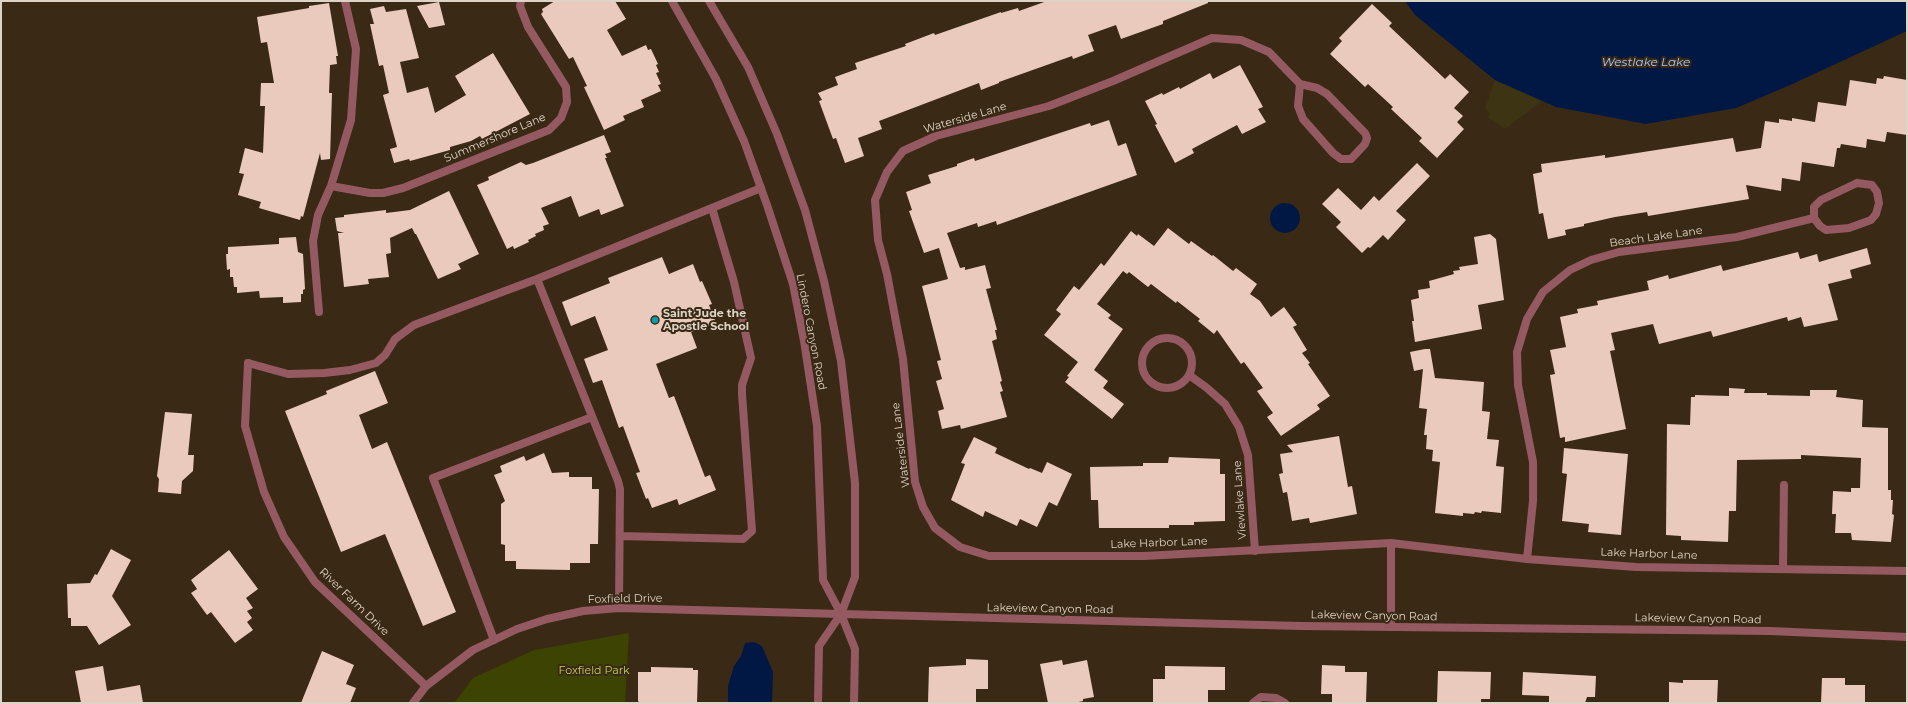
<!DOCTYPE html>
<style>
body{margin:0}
#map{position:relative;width:1908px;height:704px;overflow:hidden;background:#3a2a15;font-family:Montserrat,sans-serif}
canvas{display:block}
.frame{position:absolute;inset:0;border:2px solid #ddd3c6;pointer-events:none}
</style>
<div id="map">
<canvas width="1908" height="704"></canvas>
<div class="frame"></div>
</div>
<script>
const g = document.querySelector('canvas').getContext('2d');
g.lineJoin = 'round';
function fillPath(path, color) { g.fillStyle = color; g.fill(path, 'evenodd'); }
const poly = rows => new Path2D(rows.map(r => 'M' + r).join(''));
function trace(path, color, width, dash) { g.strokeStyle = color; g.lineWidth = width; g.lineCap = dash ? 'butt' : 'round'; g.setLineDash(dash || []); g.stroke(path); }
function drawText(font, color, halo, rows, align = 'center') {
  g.font = font + ' Montserrat,sans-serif'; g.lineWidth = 4; g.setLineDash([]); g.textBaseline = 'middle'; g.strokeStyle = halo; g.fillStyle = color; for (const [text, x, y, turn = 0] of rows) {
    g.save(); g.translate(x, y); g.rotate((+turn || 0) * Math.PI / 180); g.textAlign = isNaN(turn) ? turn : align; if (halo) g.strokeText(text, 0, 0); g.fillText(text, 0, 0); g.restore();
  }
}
fillPath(poly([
 [629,633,625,703,454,703,473,678,534,650]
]), '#3d4300');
fillPath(poly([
 [1495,80,1542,101,1505,129,1488,118,1490,113,1485,109]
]), '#3d3414');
fillPath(poly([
 [1405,1,1907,1,1907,31,1788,86,1736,108,1646,124,1556,107,1495,80,1415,15],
 '1270 218a15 15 0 1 1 30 0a15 15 0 1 1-30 0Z',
 [754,642,762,646,773,672,772,703,728,703,728,686,734,666,741,656,745,643]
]), '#011844');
fillPath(poly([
 [555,1,615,1,626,19,607,30,622,56,646,45,648,50,651,49,658,64,656,65,659,72,656,73,661,84,658,85,661,91,641,100,644,107,623,116,625,120,604,130,584,87,587,86,573,57,569,59,541,14,543,12,542,9],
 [1047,1,1208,1,1208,3,1163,21,1163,24,1121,39,1116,25,1088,35,1094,51,1073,59,1072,56,999,82,999,83,981,90,979,83,879,121,882,129,858,138,864,156,845,163,836,138,833,139,819,101,822,100,818,93,838,85,835,77,857,69,855,63,906,46,905,44,934,33,935,35,1001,12,1001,13,1018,8,1019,11],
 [439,2,445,25,429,28,417,6],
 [329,3,338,56,336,56,337,64,330,65,329,93,332,93,330,159,321,160,320,153,303,217,301,216,300,220,259,208,261,202,238,195,244,174,239,173,245,148,263,153,265,106,260,106,261,83,274,83,267,42,261,43,257,17,309,8,309,6],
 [1372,4,1392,23,1389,26,1445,79,1450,74,1469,92,1454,108,1463,116,1457,122,1464,129,1437,158,1419,141,1422,138,1391,109,1393,107,1368,84,1365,87,1330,54,1342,41,1339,38],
 [384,6,386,12,406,9,419,58,400,62,407,93,428,87,435,113,466,95,455,76,493,53,530,114,482,139,480,136,471,141,450,147,450,150,410,161,409,159,394,163,390,149,397,147,396,143,383,95,389,93,383,65,379,66,370,24,374,24,370,9],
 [1240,65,1263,107,1258,109,1266,122,1242,134,1237,125,1192,149,1194,153,1175,163,1155,125,1157,124,1145,101,1162,93,1163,95,1179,87,1180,89,1210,73,1213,79],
 [1884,76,1907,80,1907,135,1887,132,1885,142,1867,139,1866,148,1841,144,1840,148,1837,148,1834,167,1802,162,1800,181,1782,178,1781,191,1746,185,1749,199,1648,216,1647,212,1615,217,1584,224,1584,226,1565,230,1566,235,1548,239,1543,213,1539,214,1533,174,1542,172,1541,164,1605,155,1605,158,1733,138,1736,152,1761,148,1765,121,1779,123,1779,119,1792,121,1792,118,1815,122,1818,102,1846,106,1850,80,1876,84,1877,78,1883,79],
 [1109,120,1118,146,1126,143,1137,175,997,225,996,221,978,227,977,223,947,233,960,268,965,267,965,270,985,265,991,288,986,289,997,330,995,330,997,339,992,341,1002,381,1000,382,1003,391,1000,392,1007,417,961,429,960,425,942,429,938,411,944,409,936,381,942,379,937,361,941,360,922,286,948,279,939,248,924,253,909,211,912,210,906,192,931,183,928,175,957,166,957,164,974,158,975,161,1090,123,1091,126],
 [604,135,611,152,605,154,607,158,605,158,624,206,601,215,599,209,579,217,571,196,541,208,549,224,543,226,544,230,535,234,536,236,528,240,529,242,514,249,513,246,507,249,477,185,489,180,488,177,521,162,526,165,533,163],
 [1417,163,1430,176,1396,211,1406,220,1388,240,1383,235,1370,248,1368,247,1362,253,1336,227,1341,222,1322,204,1338,188,1361,210,1374,196,1379,201],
 [449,191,479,254,458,264,461,269,438,279,416,234,415,234,412,228,390,238,391,253,386,254,389,277,368,279,369,284,344,287,338,233,344,233,337,231,335,218,344,217,344,215,386,210,386,213,410,210],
 [1168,228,1189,244,1191,241,1212,256,1213,255,1233,271,1236,268,1257,284,1250,294,1260,301,1271,317,1284,307,1297,325,1293,327,1307,350,1302,353,1310,363,1308,364,1330,396,1317,405,1320,409,1281,436,1267,417,1273,413,1257,391,1263,388,1244,362,1241,364,1217,330,1214,334,1198,321,1200,319,1177,301,1176,303,1151,284,1148,287,1129,272,1127,274,1123,271,1097,304,1111,315,1108,318,1123,329,1094,370,1108,381,1103,388,1124,404,1112,419,1065,382,1069,377,1067,376,1078,362,1044,335,1061,314,1056,310,1074,286,1079,290,1101,263,1104,266,1131,231,1137,236,1138,234,1154,246],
 [1490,234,1496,239,1504,300,1478,305,1482,329,1415,342,1412,321,1414,321,1411,300,1419,298,1418,290,1430,288,1429,281,1454,274,1453,271,1460,270,1459,267,1478,264,1474,237],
 [296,237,298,252,303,254,305,289,303,290,303,294,301,294,301,302,283,303,283,297,260,298,259,291,237,293,237,287,234,287,233,277,230,277,230,269,227,270,226,254,228,254,228,247,279,244,279,238],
 [1867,248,1871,264,1850,270,1852,278,1828,284,1838,320,1804,327,1801,317,1788,321,1787,317,1713,337,1711,331,1659,344,1653,324,1611,333,1615,350,1610,351,1626,429,1565,442,1565,437,1560,438,1550,375,1555,374,1550,350,1566,347,1560,317,1578,313,1577,309,1598,305,1597,301,1649,290,1647,281,1668,275,1669,279,1721,265,1723,271,1798,252,1800,259,1817,254,1819,262],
 [662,257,669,274,693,264,700,282,702,281,712,304,709,305,716,323,691,332,697,348,656,364,669,398,674,396,705,477,710,475,716,490,679,505,677,499,652,508,648,498,646,499,636,473,640,472,623,426,619,428,602,380,593,383,584,359,608,350,595,316,571,326,562,302,610,283,608,278],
 [1425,349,1430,349,1435,378,1484,382,1482,411,1490,412,1487,439,1499,440,1496,466,1504,467,1501,513,1482,511,1481,513,1475,512,1474,514,1463,513,1463,516,1435,513,1440,462,1432,461,1433,450,1426,449,1427,435,1424,435,1427,409,1419,408,1423,369,1414,371,1410,352],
 [375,371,388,403,359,415,372,449,387,442,456,612,423,626,385,534,341,552,285,411,327,394,326,391],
 [1729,388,1745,389,1744,393,1767,393,1767,395,1810,396,1810,390,1837,390,1836,397,1863,400,1862,427,1888,428,1888,490,1891,490,1891,500,1893,500,1892,514,1894,515,1891,542,1852,540,1851,533,1835,533,1836,514,1832,514,1833,491,1851,492,1851,488,1860,488,1861,458,1801,455,1801,459,1737,460,1736,511,1729,511,1728,542,1681,540,1681,536,1666,535,1667,424,1690,425,1691,397,1695,397,1695,395,1729,396],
 [165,412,192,414,188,455,194,455,193,471,182,481,181,494,158,492,159,479,157,476],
 [1339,436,1348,487,1352,486,1357,514,1310,523,1309,518,1292,521,1287,492,1283,493,1279,474,1283,473,1280,454,1293,452,1287,445],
 [974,437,997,448,995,453,1029,469,1030,468,1042,473,1047,462,1072,474,1057,506,1049,502,1037,527,1020,519,1017,526,985,511,983,517,951,500,965,464,961,463],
 [1564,448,1628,454,1621,535,1588,532,1589,524,1562,521,1567,474,1562,473],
 [544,453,552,473,569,472,569,477,592,477,592,489,599,489,598,544,590,544,590,563,570,563,570,570,516,569,516,561,505,561,505,545,501,544,501,504,505,501,494,475,502,472,500,466,524,456,526,461],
 [1169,457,1220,459,1220,474,1225,474,1225,521,1194,522,1194,525,1169,525,1169,528,1099,528,1098,500,1091,500,1090,467,1143,466,1143,463,1168,463],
 [111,549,131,560,112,596,131,625,99,645,87,626,71,626,71,618,68,618,67,584,90,583,95,574,97,575],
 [229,550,258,589,246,598,253,608,247,611,252,618,247,622,253,630,235,643,211,612,207,615,191,593,197,589,191,580],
 [322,651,354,665,346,684,356,688,350,703,301,703],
 [966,659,988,660,988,689,976,689,976,703,928,703,929,667,966,665],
 [1062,660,1063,665,1087,660,1094,697,1083,699,1083,701,1074,703,1048,703,1040,664],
 [1322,665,1345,666,1345,672,1367,672,1366,703,1332,703,1332,694,1321,694],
 [103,666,107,691,140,685,143,703,81,703,75,671],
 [1165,666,1225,667,1225,690,1208,690,1208,703,1153,703,1153,679,1165,679],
 [651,667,693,668,693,670,698,670,697,703,640,703,638,701,638,672,651,672],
 [1438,671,1491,672,1490,699,1481,699,1481,703,1437,703],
 [1523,672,1596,676,1595,697,1587,697,1585,703,1551,703,1549,702,1549,696,1522,695],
 [1822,678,1845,678,1845,685,1865,685,1865,703,1821,703],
 [1683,680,1718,680,1717,703,1669,703,1669,682,1683,683]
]), '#eacabd');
trace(poly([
 [537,279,618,481,620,489,619,608],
 [248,363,288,374,324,373,350,370,376,363,385,355,395,339,414,325,537,279,761,188],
 [620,536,743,539,752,531,742,394,742,385,751,358,734,282,712,208],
 [494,640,433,478,592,417]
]), '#955a61', 8);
trace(poly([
 [1300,84,1298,106,1303,119,1333,153,1341,159,1351,159,1365,144,1367,138,1365,133,1327,94,1317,88,1300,84,1269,52,1241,40,1212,38,1113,81,1049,106,936,136,903,151,887,172,875,200,878,240,887,274,903,359,915,482,923,507,935,528,960,547,989,556,1144,556,1391,543,1527,559,1636,567,1907,571],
 [1857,183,1872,185,1877,192,1879,203,1876,214,1871,220,1849,228,1826,230,1820,226,1814,218,1814,207,1821,200,1857,183],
 [331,186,370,193,383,193,403,188,549,130,561,118,567,102,566,87,528,27,520,6,521,1],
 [319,312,313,241,318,215,331,186,351,120,356,49,345,1],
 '1142 363a25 25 0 1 1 50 0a25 25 0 1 1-50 0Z',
 [248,363,245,426,264,492,284,537,315,582,426,686],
 [1189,375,1207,388,1225,404,1239,427,1248,455,1255,551],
 [1527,559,1533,501,1533,462,1518,385,1517,352,1527,319,1543,292,1570,270,1591,260,1619,252,1737,237,1814,218],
 [1783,568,1784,485],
 [1391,627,1391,543],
 [413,703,426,686,473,650,517,629,547,619,583,611,619,608,841,614],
 [1253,703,1261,697,1276,698,1285,703]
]), '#955a61', 8);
trace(poly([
 [672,1,716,79,744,141,767,205,793,284,804,341,817,426,823,580,841,614,855,649,854,703],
 [709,1,748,67,777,134,805,210,824,281,841,361,855,483,855,577,841,614,819,646,818,703],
 [841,614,1301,626,1770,631,1907,637]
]), '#955a61', 8);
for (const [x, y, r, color] of [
 [655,320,4,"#0f9aa8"]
]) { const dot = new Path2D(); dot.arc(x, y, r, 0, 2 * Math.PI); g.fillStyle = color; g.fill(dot); trace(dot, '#3a2a15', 1.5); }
drawText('11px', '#ddd3c6', '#3a2a15', [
 ["Waterside Lane",965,118,-16],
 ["Summershore Lane",495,138,-23],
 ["Beach Lake Lane",1656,237,-8],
 ["Lindero Canyon Road",811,332,79],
 ["Waterside Lane",901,445,-97],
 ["Viewlake Lane",1240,500,-94],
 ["Lake Harbor Lane",1159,543,-2],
 ["Lake Harbor Lane",1649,554,2],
 ["Foxfield Drive",625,599,-1],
 ["River Farm Drive",354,602,44],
 ["Lakeview Canyon Road",1050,609,1],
 ["Lakeview Canyon Road",1374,616,1],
 ["Lakeview Canyon Road",1698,619,1]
]);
drawText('bold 11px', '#ddd3c6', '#3a2a15', [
 ["Saint Jude the",663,314],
 ["Apostle School",663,327]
], 'left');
drawText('11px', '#c1d05d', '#3a2a15', [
 ["Foxfield Park",594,671]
]);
drawText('italic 12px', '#a6c7fe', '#3a2a15', [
 ["Westlake Lake",1646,62]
]);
</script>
